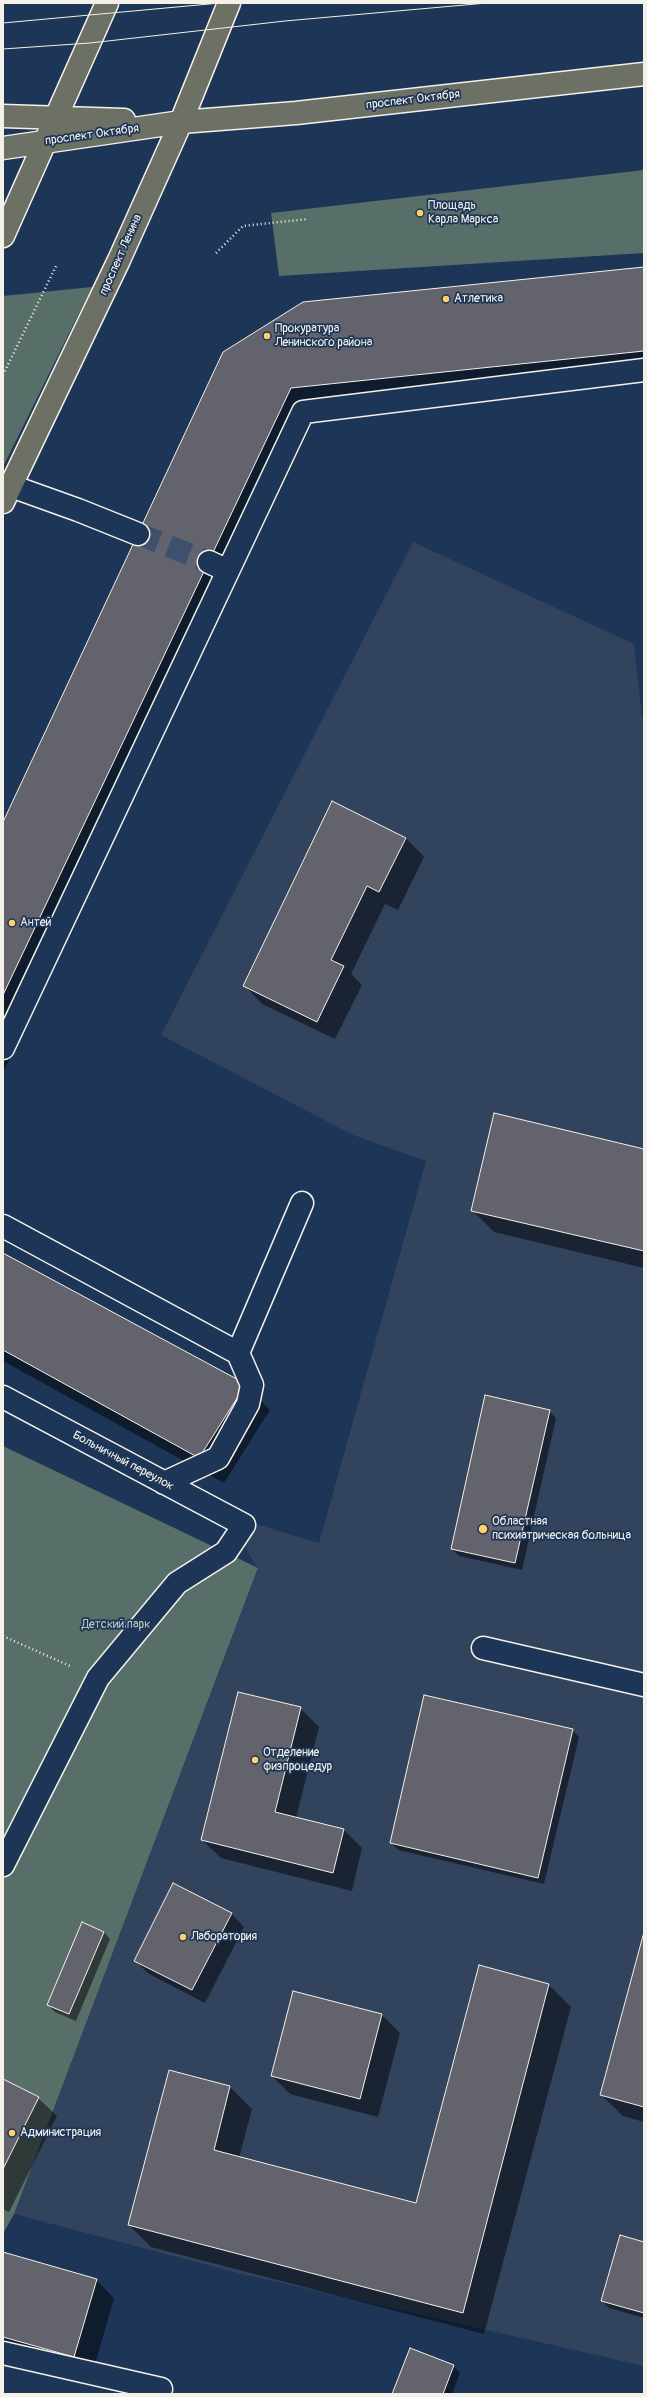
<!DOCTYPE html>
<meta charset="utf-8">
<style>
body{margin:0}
#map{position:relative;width:647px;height:2397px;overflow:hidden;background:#1d3557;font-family:Pangolin,sans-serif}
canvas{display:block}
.frame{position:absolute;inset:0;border:4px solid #f4f1e8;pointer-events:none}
</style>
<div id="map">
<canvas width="647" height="2397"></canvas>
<div class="frame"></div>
</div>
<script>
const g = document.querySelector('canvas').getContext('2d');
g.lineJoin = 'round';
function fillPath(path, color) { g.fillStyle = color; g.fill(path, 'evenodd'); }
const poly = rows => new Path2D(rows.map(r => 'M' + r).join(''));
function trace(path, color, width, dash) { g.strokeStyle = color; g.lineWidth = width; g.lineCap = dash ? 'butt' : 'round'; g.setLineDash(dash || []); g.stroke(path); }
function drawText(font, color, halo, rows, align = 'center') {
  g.font = font + ' Pangolin,sans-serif'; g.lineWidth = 3.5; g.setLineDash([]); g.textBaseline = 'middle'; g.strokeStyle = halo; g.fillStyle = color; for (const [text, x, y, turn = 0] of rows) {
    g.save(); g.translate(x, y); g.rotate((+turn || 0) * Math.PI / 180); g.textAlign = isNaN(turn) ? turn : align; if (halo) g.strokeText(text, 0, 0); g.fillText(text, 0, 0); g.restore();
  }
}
fillPath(poly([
 [413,542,634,644,642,717,644,717,644,2366,238,2273,14,2214,258,1569,226,1515,319,1543,426,1161,353,1135,161,1035]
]), '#32435d');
fillPath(poly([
 [644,170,644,253,279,276,271,213],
 [92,287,3,467,3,296],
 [3,1446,258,1568,14,2214,3,2234]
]), '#586e69');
fillPath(poly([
 [644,268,644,378,317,413,3,1073,3,825,304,303],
 [406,838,424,857,398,910,385,904,351,974,362,985,335,1039,262,1004,244,985],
 [644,1150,644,1268,494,1232,472,1210],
 [3,1254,245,1385,270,1410,224,1483,3,1361],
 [549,1411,556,1418,522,1570,459,1556,452,1549],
 [300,1708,319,1727,296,1818,344,1830,362,1848,352,1891,221,1858,202,1840],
 [572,1730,579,1737,544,1884,398,1850,391,1843],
 [231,1913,244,1927,205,2003,149,1974,135,1961],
 [104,1932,110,1939,76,2021,55,2012,48,2005],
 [644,1936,644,2122,623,2116,601,2095],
 [479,1966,549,1985,571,2007,484,2334,151,2247,129,2225,230,2087,252,2109,239,2158,417,2204],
 [382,2015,400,2033,378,2117,290,2094,272,2076],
 [3,2080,38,2098,57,2116,9,2212,3,2209],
 [644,2243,644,2318,609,2308,602,2301],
 [3,2253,96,2280,114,2298,92,2375,3,2349],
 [453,2366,460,2373,452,2394,393,2394]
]), '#0007');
const building = poly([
 [644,267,644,351,291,388,3,995,3,822,223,352,303,302,644,267],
 [332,801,406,838,379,892,367,886,331,960,344,966,317,1022,243,986,332,801],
 [494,1113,644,1149,644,1251,471,1211,494,1113],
 [3,1253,246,1384,199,1458,3,1350,3,1253],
 [485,1395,550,1410,515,1563,451,1549,485,1395],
 [238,1692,301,1707,275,1812,344,1829,333,1873,201,1840,238,1692],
 [424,1695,573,1729,538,1878,390,1843,424,1695],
 [173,1883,232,1913,192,1990,134,1961,173,1883],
 [82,1922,104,1932,69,2014,47,2005,82,1922],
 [644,1932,644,2107,600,2095,644,1932],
 [479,1965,549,1984,463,2313,128,2225,169,2070,230,2086,214,2150,416,2203,479,1965],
 [293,1991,382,2014,360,2099,271,2076,293,1991],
 [3,2079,39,2097,3,2169,3,2079],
 [620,2235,644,2242,644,2313,601,2301,620,2235],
 [3,2252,97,2279,74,2357,3,2337,3,2252],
 [410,2348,454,2365,443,2394,392,2394,410,2348]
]);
fillPath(building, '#62636c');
trace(building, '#f4f1e8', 1);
trace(poly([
 [138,534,209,562]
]), '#3d516d', 22, [22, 11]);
const minor = poly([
 [11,486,78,510,138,534],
 [209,562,228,571],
 [3,1048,303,412,644,370],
 [3,1226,238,1353],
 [3,1397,244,1525,226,1552,177,1583,98,1678,3,1865],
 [164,1483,218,1458,248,1404,252,1385,238,1353,302,1203],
 [483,1648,644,1685],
 [3,2353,161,2389]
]);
const major = poly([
 [3,116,124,120],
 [3,148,181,122,296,113,644,74],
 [3,236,107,3],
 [3,502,119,260,181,122,229,3]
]);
trace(minor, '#f4f1e8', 25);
trace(major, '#f4f1e8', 25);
trace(poly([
 [216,253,243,226,308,219],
 [3,375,56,266],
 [3,1636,70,1666]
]), '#f4f1e8', 2.5, [1, 3]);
trace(minor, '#1d3557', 22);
trace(major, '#6c7065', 22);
trace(poly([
 [3,23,220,3],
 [3,49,90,43,285,21,487,3]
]), '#f4f1e8', 1);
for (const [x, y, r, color] of [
 [420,213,4,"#ffd166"],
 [446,299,4,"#ffd166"],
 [267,336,4,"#ffd166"],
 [12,923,4,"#ffd166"],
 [483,1529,5,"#ffd166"],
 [255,1760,4,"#ffd166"],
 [183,1937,4,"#ffd166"],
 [12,2133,4,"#ffd166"]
]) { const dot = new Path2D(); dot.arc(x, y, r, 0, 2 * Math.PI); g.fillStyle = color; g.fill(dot); trace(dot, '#1d3557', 1.5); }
drawText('12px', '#f4f1e8', '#1d3557', [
 ["проспект Октября",413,100,-7],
 ["проспект Октября",92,135,-8],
 ["проспект Ленина",121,255,-66],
 ["Больничный переулок",123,1461,28]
]);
drawText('12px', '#f4f1e8', '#1d3557', [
 ["Площадь",428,206],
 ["Карла Маркса",428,220],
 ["Атлетика",454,299],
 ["Прокуратура",275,329],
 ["Ленинского района",275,343],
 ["Антей",20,923],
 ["Областная",492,1522],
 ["психиатрическая больница",492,1536],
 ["Отделение",263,1753],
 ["физпроцедур",263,1767],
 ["Лаборатория",191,1937],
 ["Администрация",20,2133]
], 'left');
drawText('12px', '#bdc3bc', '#1d3557', [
 ["Детский парк",116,1625]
]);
</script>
